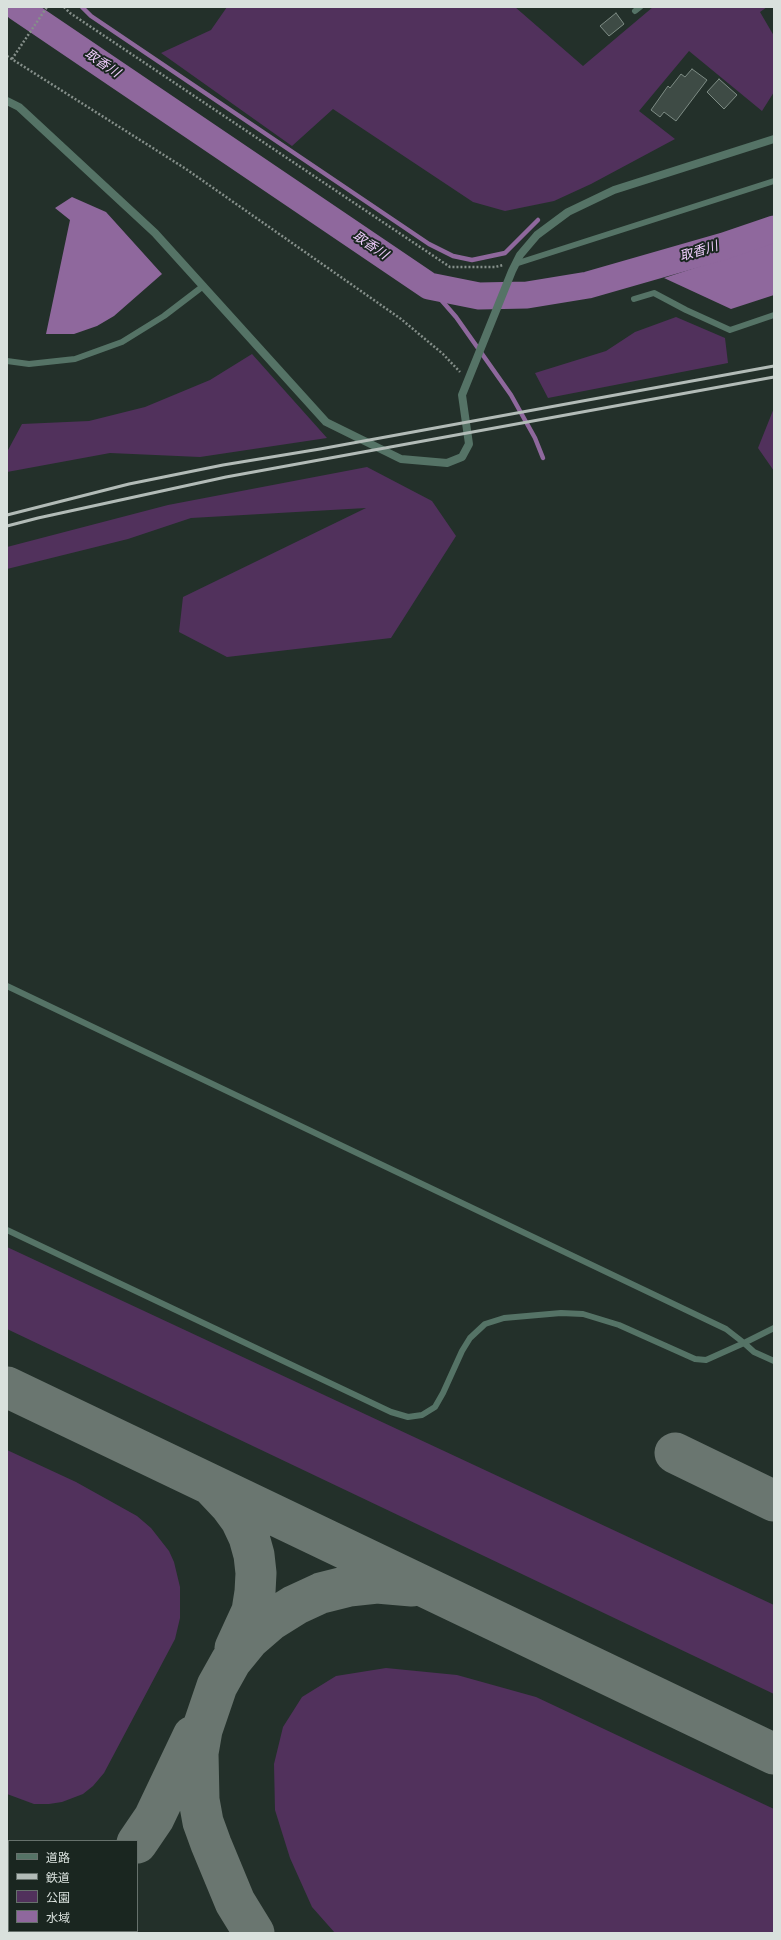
<!DOCTYPE html>
<meta charset="utf-8">
<style>
body{margin:0}
#map{position:relative;width:781px;height:1940px;overflow:hidden;background:#23302a;font-family:Roboto,"Noto Sans JP",sans-serif}
canvas{display:block}
.frame{position:absolute;inset:0;border:8px solid #d9e1dd;pointer-events:none}
.legend{position:absolute;left:8px;top:1840px;width:130px;height:92px;box-sizing:border-box;background:#1a2620;border:1px solid #66716c;margin:0;padding:5px 7px;list-style:none;font-size:12px;color:#d9e1dd}
.legend li{display:flex;align-items:center;gap:8px;height:20px}
.legend b{width:20px;border:1px solid #66716c}
</style>
<div id="map">
<canvas width="781" height="1940"></canvas>
<div class="frame"></div>
<ul class="legend">
<li><b style="height:5px;background:#557366"></b>道路</li>
<li><b style="height:5px;background:#b2bbb7"></b>鉄道</li>
<li><b style="height:11px;background:#51315c"></b>公園</li>
<li><b style="height:11px;background:#8f689d"></b>水域</li>
</ul>
</div>
<script>
const g = document.querySelector('canvas').getContext('2d');
g.lineJoin = 'round';
function fillPath(path, color) { g.fillStyle = color; g.fill(path, 'evenodd'); }
const poly = rows => new Path2D(rows.map(r => 'M' + r).join(''));
function trace(path, color, width, dash) { g.strokeStyle = color; g.lineWidth = width; g.lineCap = dash ? 'butt' : 'round'; g.setLineDash(dash || []); g.stroke(path); }
function drawText(font, color, halo, rows, align = 'center') {
  g.font = font + ' Roboto,"Noto Sans JP",sans-serif'; g.lineWidth = 4; g.setLineDash([]); g.textBaseline = 'middle'; g.strokeStyle = halo; g.fillStyle = color; for (const [text, x, y, turn = 0] of rows) {
    g.save(); g.translate(x, y); g.rotate((+turn || 0) * Math.PI / 180); g.textAlign = isNaN(turn) ? turn : align; if (halo) g.strokeText(text, 0, 0); g.fillText(text, 0, 0); g.restore();
  }
}
fillPath(poly([
 [227,7,515,7,583,66,653,7,767,7,760,12,774,36,774,92,762,111,689,51,639,111,675,139,591,184,554,201,505,211,473,202,333,109,292,146,161,53,211,30],
 [676,317,725,338,728,363,548,398,535,373,606,351,635,332],
 [252,354,327,438,200,457,110,453,7,472,7,452,22,424,89,421,145,407,210,380],
 [774,408,774,471,758,448],
 [367,467,432,501,456,536,391,638,227,657,179,632,183,597,366,508,191,518,128,539,7,569,7,547,168,505],
 [7,1247,774,1605,774,1694,7,1329],
 [7,1450,76,1482,137,1516,151,1528,169,1551,174,1562,180,1587,180,1618,175,1639,104,1773,93,1786,83,1794,62,1802,49,1804,34,1804,7,1794],
 [386,1668,457,1675,536,1697,774,1809,774,1933,335,1933,312,1907,290,1858,275,1810,274,1764,283,1727,302,1697,336,1676]
]), '#51315c');
fillPath(poly([
 [72,197,106,212,162,274,114,316,97,326,74,334,46,334,70,220,55,208],
 [774,242,774,295,731,309,664,278]
]), '#8f689d');
trace(poly([
 [82,7,91,16,429,244,453,256,472,260,505,253,538,220],
 [429,286,456,317,511,395,535,438,543,458]
]), '#8f689d', 4.5);
trace(poly([
 [17,7,429,286,479,296,527,295,588,285,724,246,774,229]
]), '#8f689d', 27);
trace(poly([
 [7,1387,774,1754],
 [675,1453,774,1501],
 [214,1488,230,1505,241,1520,249,1537,254,1555,256,1573,255,1592,252,1611,235,1648],
 [137,1843,154,1818,193,1736],
 [7,1890,9,1890],
 [254,1933,235,1902,211,1844,203,1822,199,1800,198,1753,202,1730,217,1686,231,1661,249,1639,271,1620,295,1605,321,1593,349,1586,377,1583,412,1586]
]), '#6a7670', 41);
trace(poly([
 [7,1895,9,1896],
 [82,1931,86,1933]
]), '#6a7670', 103);
const building = poly([
 [616,13,624,24,609,36,600,26,616,13],
 [692,69,707,80,676,121,664,112,660,117,651,110,668,86,670,88,681,74,685,77,692,69],
 [719,79,737,95,724,109,707,92,719,79]
]);
fillPath(building, '#3e4b45');
trace(building, '#7e8c85', 1);
trace(poly([
 [64,7,70,13,450,267,495,267,503,265],
 [7,56,186,169,401,319,443,354,460,372],
 [12,59,47,7]
]), '#858f8a', 2.5, [2, 2]);
trace(poly([
 [635,11,640,7],
 [515,264,774,181],
 [634,299,654,293,686,310,730,330,774,315],
 [7,361,29,364,75,359,122,342,164,316,202,287],
 [7,986,726,1329,744,1343,774,1328],
 [7,1230,391,1412,408,1417,422,1415,435,1407,443,1393,462,1351,470,1338,485,1324,504,1318,561,1313,583,1314,619,1325,695,1359,706,1360,744,1343,754,1352,774,1361]
]), '#557366', 6);
trace(poly([
 [7,101,19,107,155,233,326,422,401,459,447,463,462,457,469,444,462,395,512,271,520,255,537,235,568,212,614,190,774,139]
]), '#557366', 8);
trace(poly([
 [7,515,129,484,223,465,320,449,774,366],
 [7,526,38,518,226,477,774,377]
]), '#b2bbb7', 3);
drawText('italic 13px', '#eeccfb', '#1a2620', [
 ["取香川",102,64,34],
 ["取香川",370,246,34],
 ["取香川",699,252,-17]
]);
</script>
